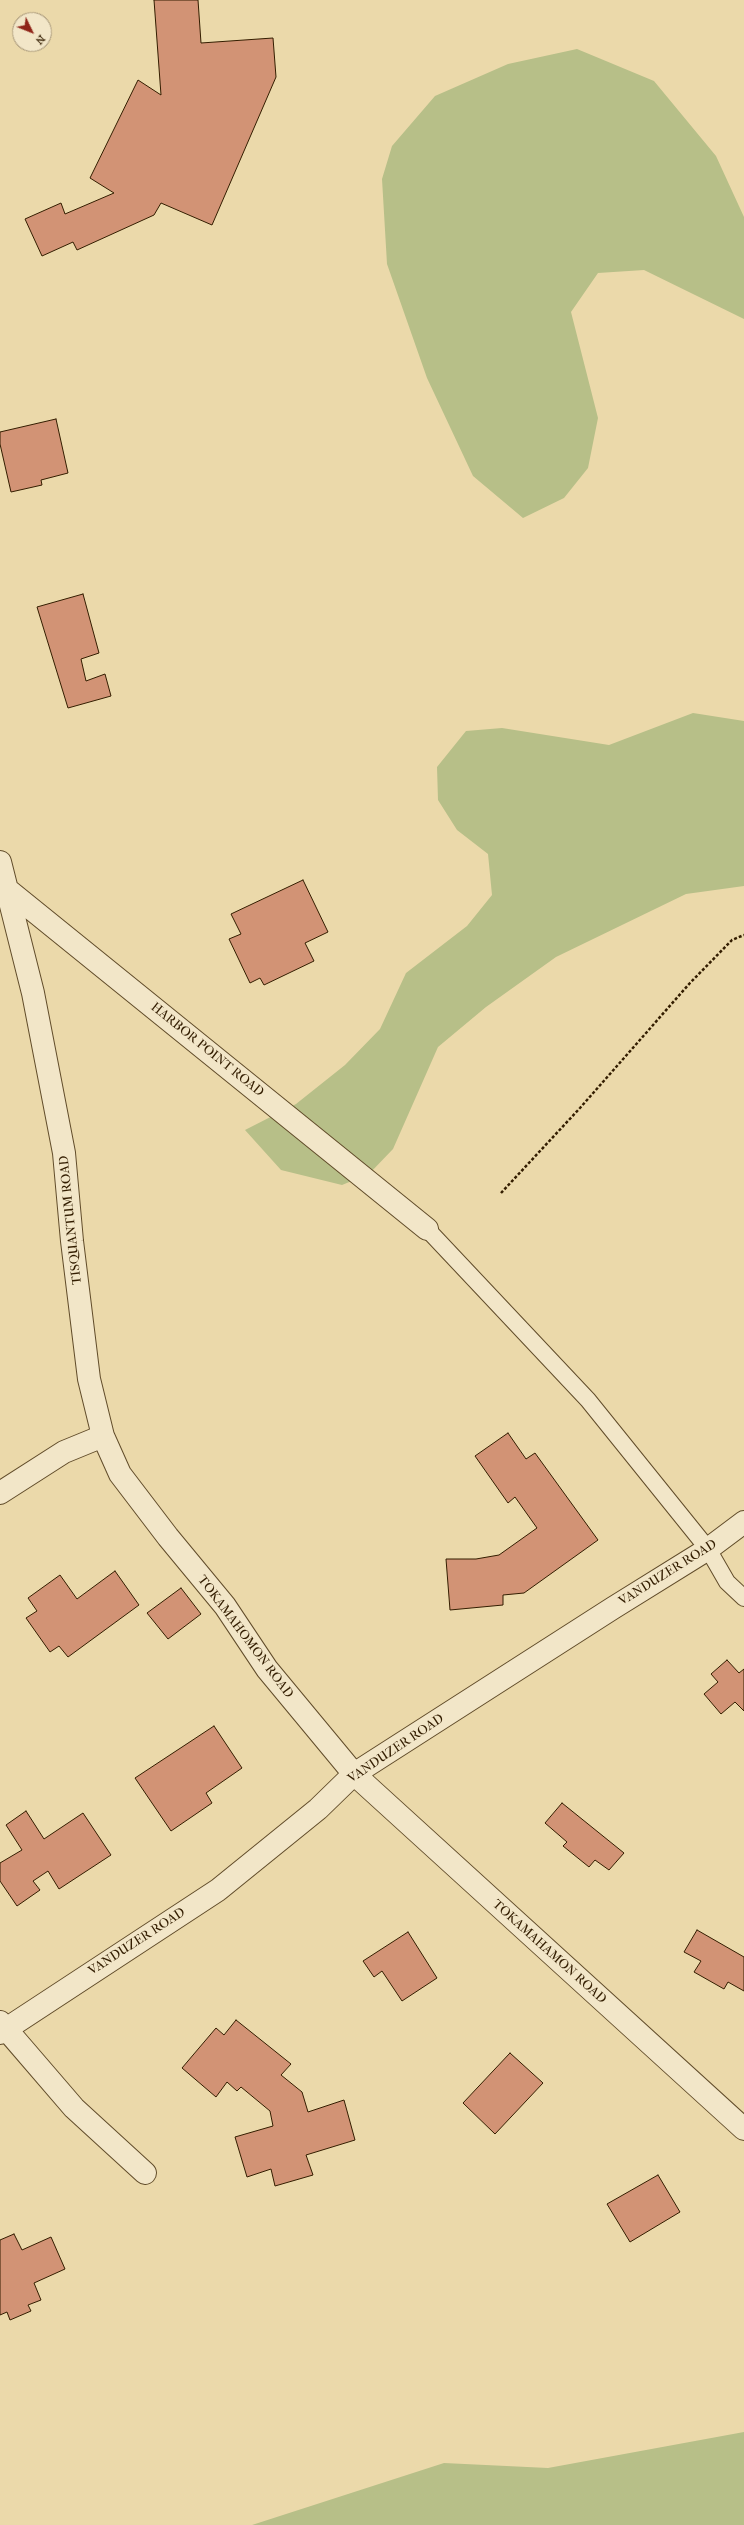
<!DOCTYPE html>
<style>
body{margin:0}
#map{position:relative;width:744px;height:2525px;overflow:hidden;background:#ebd9aa;font-family:"IM FELL French Canon",serif}
canvas{display:block}
.north{position:absolute;left:12px;top:12px;width:40px;height:40px;box-sizing:border-box;background:#f2e6c8;border:1px solid #a69678;border-radius:50%;rotate:133deg;font-size:11px;font-weight:700;line-height:16px;text-align:center;color:#331d00}
.north::after{content:'';display:block;margin:auto;width:14px;height:18px;background:#8f2418;clip-path:polygon(50% 0,100% 100%,50% 72%,0 100%)}
</style>
<div id="map">
<canvas width="744" height="2525"></canvas>
<div class="north">N</div>
</div>
<script>
const g = document.querySelector('canvas').getContext('2d');
g.lineJoin = 'round';
function fillPath(path, color) { g.fillStyle = color; g.fill(path, 'evenodd'); }
const poly = rows => new Path2D(rows.map(r => 'M' + r).join(''));
function trace(path, color, width, dash) { g.strokeStyle = color; g.lineWidth = width; g.lineCap = dash ? 'butt' : 'round'; g.setLineDash(dash || []); g.stroke(path); }
function drawText(font, color, halo, rows, align = 'center') {
  g.font = font + ' "IM FELL French Canon",serif'; g.lineWidth = 3; g.setLineDash([]); g.textBaseline = 'middle'; g.strokeStyle = halo; g.fillStyle = color; for (const [text, x, y, turn = 0] of rows) {
    g.save(); g.translate(x, y); g.rotate((+turn || 0) * Math.PI / 180); g.textAlign = isNaN(turn) ? turn : align; if (halo) g.strokeText(text, 0, 0); g.fillText(text, 0, 0); g.restore();
  }
}
fillPath(poly([
 [577,49,654,81,716,156,744,217,744,319,644,270,598,273,571,312,598,418,588,468,564,498,523,518,473,476,427,378,387,264,382,179,392,146,435,96,508,64],
 [693,713,744,721,744,886,686,894,556,957,486,1007,438,1047,393,1149,369,1174,342,1185,281,1170,245,1130,296,1104,345,1065,380,1029,406,973,467,926,492,895,488,854,457,830,438,800,437,767,466,731,502,728,609,745],
 [744,2432,744,2525,252,2525,444,2463,548,2468]
]), '#b7bf88');
const building = poly([
 [154,0,198,0,201,43,273,38,276,77,212,225,161,203,154,215,77,250,73,242,42,256,25,219,61,203,65,214,114,193,90,178,138,80,161,95,154,0],
 [56,419,68,473,41,480,42,485,11,492,0,444,0,432,56,419],
 [83,594,99,653,81,659,86,681,105,674,111,696,68,708,37,607,83,594],
 [303,880,328,932,305,943,314,961,264,985,260,978,250,983,229,939,241,934,231,914,303,880],
 [508,1433,526,1459,535,1453,598,1540,524,1593,503,1595,503,1605,450,1610,446,1559,476,1559,499,1555,537,1528,515,1497,508,1503,475,1456,508,1433],
 [115,1571,139,1605,68,1657,59,1646,50,1652,26,1618,37,1611,28,1598,60,1575,77,1599,115,1571],
 [181,1588,201,1614,168,1639,147,1613,181,1588],
 [727,1660,739,1673,744,1669,744,1711,735,1702,721,1714,704,1694,718,1682,711,1674,727,1660],
 [214,1726,242,1768,206,1793,212,1803,171,1831,135,1778,214,1726],
 [562,1803,624,1853,609,1870,595,1860,589,1867,563,1846,567,1842,545,1823,562,1803],
 [26,1811,44,1839,83,1813,111,1855,59,1889,48,1871,33,1881,40,1890,17,1906,0,1881,0,1863,22,1850,6,1825,26,1811],
 [697,1930,744,1957,744,1991,728,1982,724,1989,694,1972,701,1961,684,1952,697,1930],
 [408,1932,437,1978,402,2001,382,1971,374,1977,363,1961,408,1932],
 [236,2020,291,2064,281,2075,302,2092,308,2112,344,2100,355,2140,306,2155,313,2175,275,2186,271,2169,247,2177,235,2137,273,2126,270,2111,241,2087,237,2091,227,2082,216,2097,182,2068,216,2028,224,2035,236,2020],
 [510,2053,543,2083,495,2134,463,2103,510,2053],
 [658,2175,680,2212,630,2242,607,2204,658,2175],
 [14,2234,22,2250,51,2237,65,2269,34,2283,41,2300,28,2305,31,2311,10,2320,7,2312,0,2315,0,2240,14,2234]
]);
fillPath(building, '#d29375');
trace(building, '#331d00', 1);
const lane = poly([
 [427,1229,588,1400,708,1549,727,1582,744,1598]
]);
const street = poly([
 [0,862,33,993,64,1153,72,1241,89,1379,103,1436,64,1452,0,1493],
 [8,890,427,1229],
 [103,1436,120,1474,168,1537,225,1606,267,1669,354,1774,744,2129],
 [0,2022,74,2108,145,2173],
 [0,2033,218,1890,318,1809,354,1774,613,1608,708,1549,744,1522]
]);
trace(lane, '#614c2a', 18);
trace(street, '#614c2a', 24);
trace(poly([
 [501,1193,580,1108,690,983,732,940,744,935]
]), '#331d00', 2.5, [3, 2]);
trace(lane, '#f2e6c8', 16);
trace(street, '#f2e6c8', 22);
drawText('13px', '#331d00', '#f2e6c8', [
 ["HARBOR POINT ROAD",207,1050,39],
 ["TISQUANTUM ROAD",71,1220,-96],
 ["VANDUZER ROAD",668,1573,-32],
 ["TOKAMAHOMON ROAD",245,1637,53],
 ["VANDUZER ROAD",396,1749,-34],
 ["VANDUZER ROAD",137,1942,-33],
 ["TOKAMAHAMON ROAD",549,1952,42]
]);
</script>
